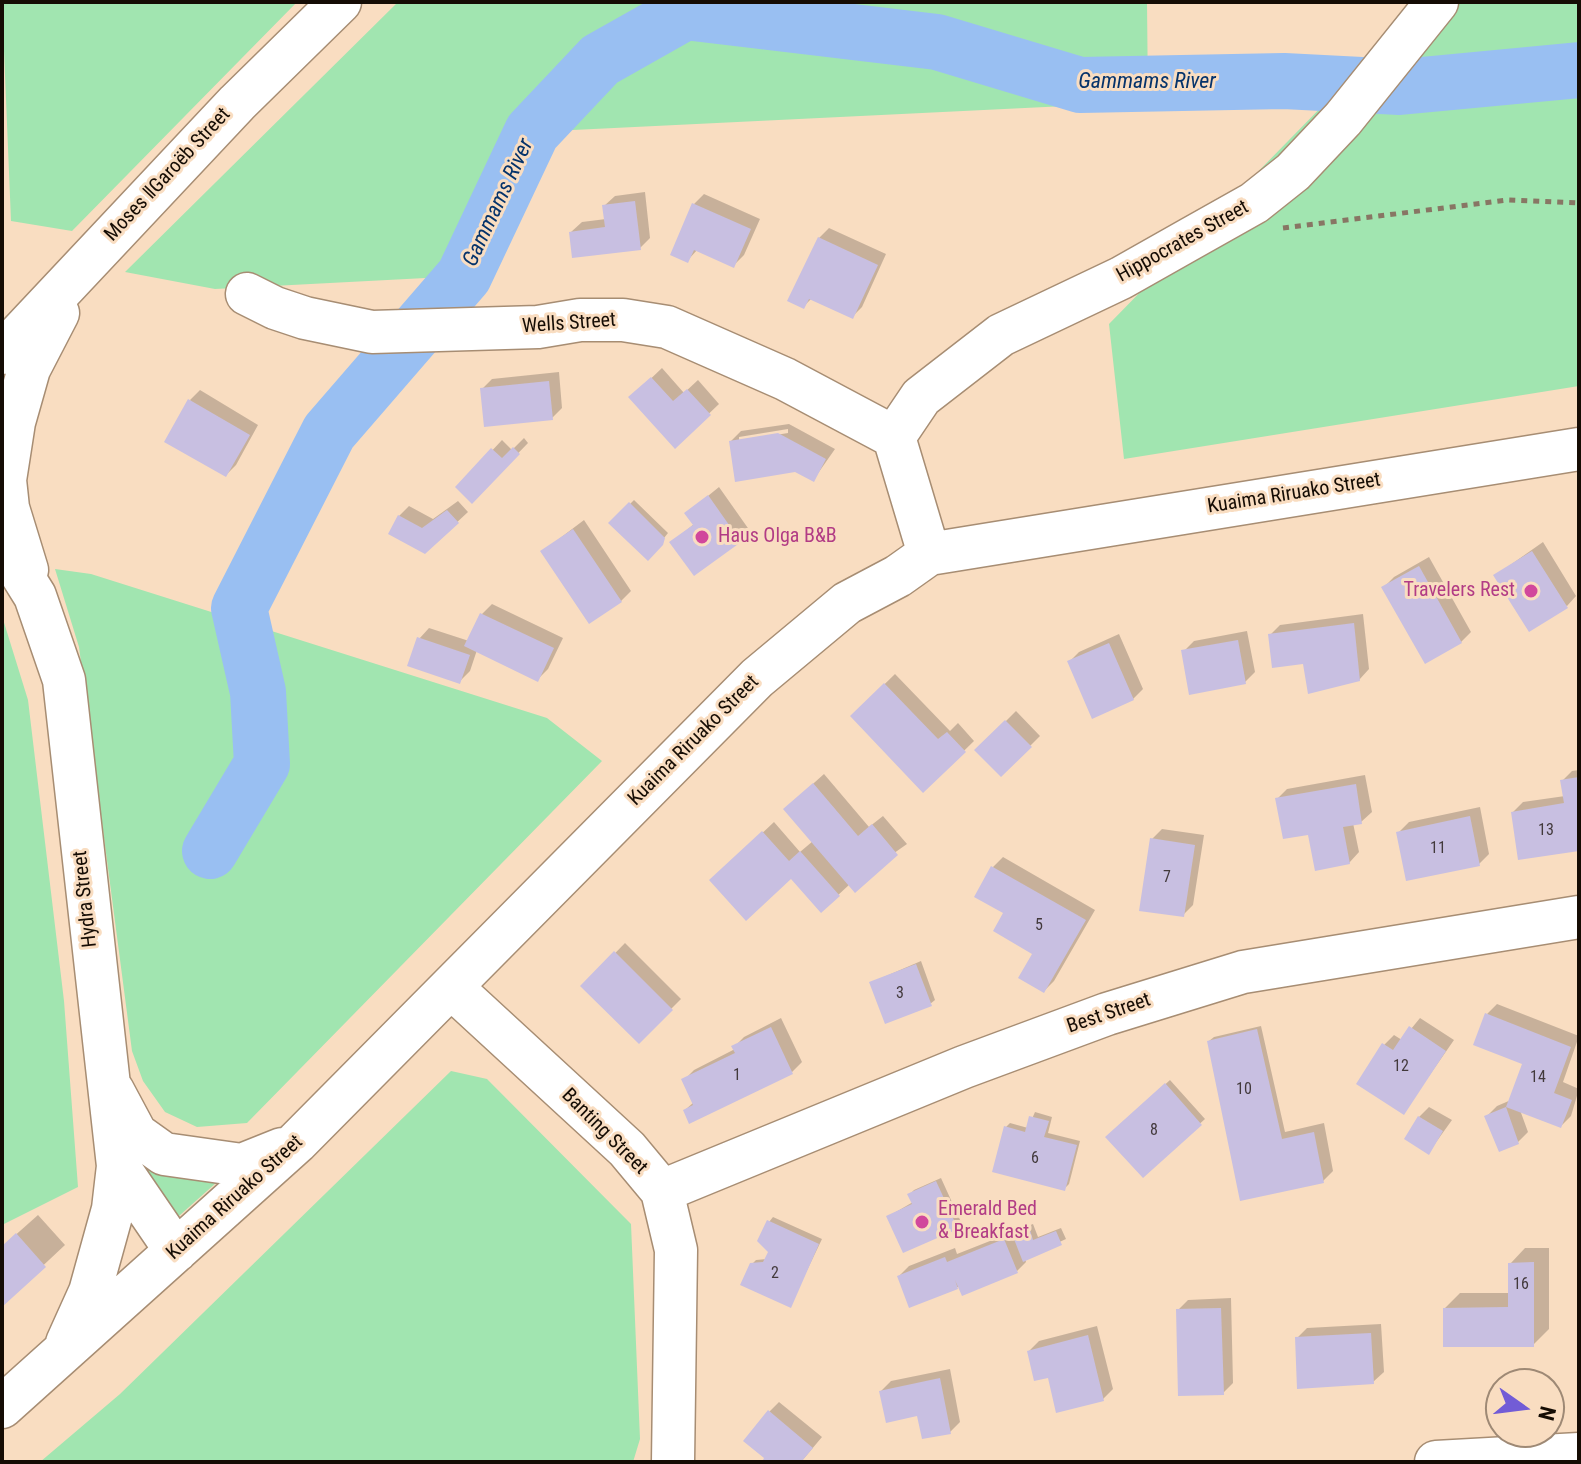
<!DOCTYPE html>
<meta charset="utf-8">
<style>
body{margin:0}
#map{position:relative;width:1581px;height:1464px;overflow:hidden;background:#f9ddc1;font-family:"Roboto Condensed",sans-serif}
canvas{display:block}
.frame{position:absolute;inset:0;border:4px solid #150c04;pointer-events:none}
.north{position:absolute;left:1485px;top:1368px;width:80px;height:80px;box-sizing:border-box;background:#f9ddc1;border:2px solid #9e8975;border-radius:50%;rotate:104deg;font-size:22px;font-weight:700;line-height:32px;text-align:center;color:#150c04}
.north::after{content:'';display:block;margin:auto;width:28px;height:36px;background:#725cd6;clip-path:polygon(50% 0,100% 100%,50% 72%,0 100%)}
</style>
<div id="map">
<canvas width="1581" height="1464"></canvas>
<div class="frame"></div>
<div class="north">N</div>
</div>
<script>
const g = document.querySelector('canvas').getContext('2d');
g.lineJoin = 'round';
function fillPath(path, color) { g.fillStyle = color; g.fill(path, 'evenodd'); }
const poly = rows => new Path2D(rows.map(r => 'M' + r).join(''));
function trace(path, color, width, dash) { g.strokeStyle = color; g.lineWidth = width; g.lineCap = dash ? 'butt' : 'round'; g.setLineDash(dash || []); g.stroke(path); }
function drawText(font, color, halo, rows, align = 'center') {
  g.font = font + ' "Roboto Condensed",sans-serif'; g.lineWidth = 6; g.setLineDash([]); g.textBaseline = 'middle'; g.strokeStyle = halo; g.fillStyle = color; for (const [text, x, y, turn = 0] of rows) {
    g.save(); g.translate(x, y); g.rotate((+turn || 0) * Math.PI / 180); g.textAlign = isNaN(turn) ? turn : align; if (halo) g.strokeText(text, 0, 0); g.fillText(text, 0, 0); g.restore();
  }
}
fillPath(poly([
 [2,2,297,2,72,231,11,221],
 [398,2,1147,2,1148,102,532,132,464,276,215,289,125,272],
 [1424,2,1579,2,1579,386,1124,459,1109,324],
 [55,569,91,574,547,718,602,761,247,1123,197,1127,165,1112,143,1081,132,1051,79,647],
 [2,616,28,700,64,1001,78,1187,2,1225],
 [451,1071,487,1079,631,1224,640,1439,633,1462,40,1462,120,1394],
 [132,1140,226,1174,170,1224]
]), '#a1e5b0');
fillPath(poly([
 [645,192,650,238,640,248,571,232,582,222,606,219,604,206,615,196],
 [704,194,760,219,744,255,734,265,698,249,688,260,694,204],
 [829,228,886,254,862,307,852,317,812,298,803,307,819,238],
 [662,368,684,393,698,380,719,404,675,446,641,388],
 [559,372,562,408,552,418,482,389,492,379],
 [200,390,258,425,236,465,226,475,190,400],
 [789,424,835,449,814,479,731,441,741,431],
 [788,429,788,433,739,441,739,437],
 [524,438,528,443,472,501,458,487,502,440,512,450],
 [719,487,750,531,694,573,672,542,694,524,687,513],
 [634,500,668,533,648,558,611,523],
 [458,501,468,512,425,552,399,516,409,506,433,519],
 [584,520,631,591,621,601,543,551],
 [1543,542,1576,596,1567,606,1496,575],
 [1429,557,1471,632,1461,642,1384,587,1394,577],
 [492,604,563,638,548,669,538,679,477,650,470,671,460,681,419,639,429,628,469,641,482,614],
 [1363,614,1369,669,1359,680,1304,661,1270,635,1280,625],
 [1247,631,1255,672,1245,682,1184,651,1194,641],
 [1119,634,1143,689,1133,699,1069,662,1079,652],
 [895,674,950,731,958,723,974,741,923,791,852,716],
 [1016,711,1040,736,1001,775,977,750],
 [1579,770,1579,849,1513,812,1523,802,1565,796,1562,781,1572,771],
 [824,774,869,827,883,816,907,844,850,884,822,910,791,877,722,871,774,822,800,852,813,841,796,799],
 [1365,775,1372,812,1361,822,1353,823,1359,852,1349,863,1310,832,1277,799,1287,789],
 [1480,807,1489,854,1479,864,1399,832,1409,822],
 [1162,829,1204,835,1193,905,1183,915,1152,839],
 [1003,857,1095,910,1054,981,1044,991,1035,953,1006,912,993,867],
 [625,943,681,999,639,1041,583,986],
 [921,961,935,1000,930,1004,872,982],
 [1497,1004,1579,1036,1563,1082,1579,1089,1571,1116,1561,1126,1520,1110,1528,1132,1518,1142,1487,1116,1497,1106,1511,1100,1525,1063,1487,1014],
 [781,1018,802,1062,792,1072,685,1110,694,1102,684,1080,694,1070,735,1049,734,1047,744,1037],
 [1420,1018,1454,1040,1404,1112,1384,1045,1394,1035,1402,1040],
 [1261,1026,1285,1132,1324,1123,1333,1171,1323,1181,1241,1199,1209,1041,1214,1037],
 [1170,1080,1205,1119,1143,1175,1108,1137],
 [1429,1107,1452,1120,1429,1152,1419,1117],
 [1035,1112,1052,1117,1048,1133,1080,1141,1069,1184,1064,1189,1006,1127,1010,1123,1028,1128],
 [941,1178,961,1222,957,1227,889,1216,913,1202,910,1194,914,1190],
 [38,1215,65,1245,2,1304,2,1247],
 [773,1217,822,1239,790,1306,751,1265,756,1260,767,1259,771,1251,769,1222],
 [1033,1224,1038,1237,1061,1228,1066,1239,1025,1258,1026,1262,1016,1272,960,1286,911,1306,899,1276,909,1266,955,1248,957,1254],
 [1525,1248,1549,1248,1549,1329,1533,1345,1445,1308,1460,1293,1510,1293,1510,1264],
 [1231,1298,1233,1383,1223,1393,1178,1310,1188,1300],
 [1381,1324,1384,1372,1373,1382,1297,1338,1307,1328],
 [1097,1326,1113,1389,1103,1399,1049,1375,1029,1351,1039,1341],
 [950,1369,960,1422,950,1432,881,1391,891,1381],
 [779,1402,822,1437,801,1462,764,1462,769,1412]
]), '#0003');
trace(poly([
 [210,851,262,764,258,692,239,608,329,432,464,276,532,132,600,60,685,12,937,42,1080,85,1284,81,1400,87,1579,70]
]), '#99bff2', 56);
fillPath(poly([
 [635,201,641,250,572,258,569,232,605,227,602,205],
 [692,203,751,229,734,268,694,250,688,263,670,255],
 [818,237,878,265,853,319,809,299,804,309,787,301],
 [651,377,673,401,687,389,711,415,675,449,628,397],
 [549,381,553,420,484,427,480,388],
 [188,399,250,435,226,477,164,442],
 [778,433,826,459,814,482,795,472,735,482,729,441],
 [513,447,520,454,472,504,455,487,491,448,502,458],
 [708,495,741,542,694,576,669,542,693,525,684,513],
 [629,502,665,538,663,545,648,561,608,523],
 [447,510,459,523,425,554,388,534,398,515,422,528],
 [573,529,622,602,589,624,540,551],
 [1532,551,1568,608,1529,632,1493,575],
 [1419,566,1462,643,1425,664,1381,587],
 [480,613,554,648,538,682,464,646],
 [1354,623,1360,681,1308,694,1303,664,1272,668,1268,634],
 [417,637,470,655,460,684,407,666],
 [1238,640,1246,684,1189,695,1181,650],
 [1109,643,1134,700,1092,719,1067,661],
 [884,683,938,739,947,732,966,752,923,793,850,716],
 [1005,720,1032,747,1001,777,974,750],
 [1579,777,1579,851,1518,860,1511,812,1564,803,1560,780],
 [813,783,858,836,872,824,898,855,855,893,783,809],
 [1356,784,1362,824,1343,827,1350,864,1315,871,1308,835,1283,839,1275,798],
 [1470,816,1480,866,1406,881,1396,832],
 [762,831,789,861,800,851,840,896,821,913,791,879,746,921,709,880],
 [1150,838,1195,845,1184,917,1139,911],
 [991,866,1086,920,1044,993,1018,978,1032,954,993,931,1003,913,974,897],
 [614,951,673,1010,639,1044,580,986],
 [916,964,932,1006,885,1024,869,982],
 [1485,1013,1571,1047,1554,1093,1572,1100,1561,1128,1506,1107,1522,1064,1473,1045],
 [1409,1026,1446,1051,1404,1115,1356,1084,1382,1043,1393,1050],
 [771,1027,793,1074,689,1124,683,1110,693,1105,681,1079,735,1053,731,1046],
 [1257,1029,1282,1139,1314,1132,1324,1183,1240,1201,1207,1041],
 [1165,1083,1202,1125,1143,1178,1105,1137],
 [1506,1107,1519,1144,1499,1152,1484,1116],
 [1029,1116,1049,1121,1044,1137,1077,1145,1065,1191,992,1172,1004,1126,1025,1132],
 [1418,1116,1443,1131,1429,1155,1404,1139],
 [936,1181,958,1229,903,1253,886,1216,912,1204,907,1194],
 [767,1220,819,1244,791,1308,740,1285,750,1263,763,1262,768,1252,757,1241],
 [1029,1227,1033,1240,1056,1231,1062,1245,1023,1262,1012,1234],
 [16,1233,46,1267,2,1307,2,1246],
 [1004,1239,1018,1273,962,1296,955,1280,958,1289,909,1308,897,1276,945,1257,947,1262],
 [1534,1262,1534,1347,1443,1347,1443,1308,1508,1307,1508,1263],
 [1221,1308,1224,1395,1178,1396,1176,1309],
 [1371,1333,1374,1384,1297,1389,1295,1337],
 [1088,1335,1104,1401,1056,1413,1048,1378,1034,1381,1027,1351],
 [940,1378,951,1434,922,1439,917,1416,886,1423,879,1391],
 [768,1410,813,1448,801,1462,762,1462,764,1458,743,1441]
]), '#c8bfe1');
const minor = poly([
 [247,294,275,308,305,318,372,332,538,327,580,320,623,320,667,327,785,379,894,437,929,554],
 [2,353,237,103,340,2],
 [894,437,921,397,1001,335,1121,278,1190,239,1254,203,1293,172,1343,119,1437,2],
 [2,543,35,596,64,680,118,1166,176,1251],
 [27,570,8,508,5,480,14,422,29,369,58,313],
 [451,987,627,1149,662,1191,676,1250,673,1462],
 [113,1091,136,1134,164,1154,242,1165,282,1149],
 [662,1191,964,1067,1107,1014,1243,972,1579,917],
 [67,1343,90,1292,113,1209,118,1166],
 [2,1407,297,1142,757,678,847,603,898,576,929,554,1579,449],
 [1436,1462,1579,1454]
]);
trace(minor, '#a78d73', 45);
trace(poly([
 [1283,228,1507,200,1579,203]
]), '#887664', 5, [6, 6]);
trace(minor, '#fff', 42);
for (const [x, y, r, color] of [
 [702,537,8,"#d1479c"],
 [1531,591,8,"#d1479c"],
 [922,1222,8,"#d1479c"]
]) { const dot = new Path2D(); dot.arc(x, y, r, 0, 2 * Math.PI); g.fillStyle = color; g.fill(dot); trace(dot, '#f9ddc1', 3); }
drawText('16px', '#42393b', null, [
 ["13",1546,831],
 ["11",1438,849],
 ["7",1167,878],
 ["5",1039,926],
 ["3",900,994],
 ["12",1401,1067],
 ["1",737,1076],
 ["14",1538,1078],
 ["10",1244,1090],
 ["8",1154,1131],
 ["6",1035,1159],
 ["2",775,1274],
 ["16",1521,1285]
]);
drawText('20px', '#150c04', '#f9ddc1', [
 ["Moses ǁGaroëb Street",168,175,-47],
 ["Hippocrates Street",1183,242,-29],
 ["Wells Street",569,324,-4],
 ["Kuaima Riruako Street",1294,494,-9],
 ["Kuaima Riruako Street",694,741,-45],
 ["Hydra Street",86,899,-96],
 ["Best Street",1109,1014,-19],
 ["Banting Street",604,1132,45],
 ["Kuaima Riruako Street",235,1198,-42]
]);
drawText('20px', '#b23c85', '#f9ddc1', [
 ["Haus Olga B&B",718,537],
 ["Travelers Rest",1515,591,"right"],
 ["Emerald Bed",938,1210],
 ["& Breakfast",938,1233]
], 'left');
drawText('italic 22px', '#05336b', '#f9ddc1', [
 ["Gammams River",1147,82],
 ["Gammams River",499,203,-65]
]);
</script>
